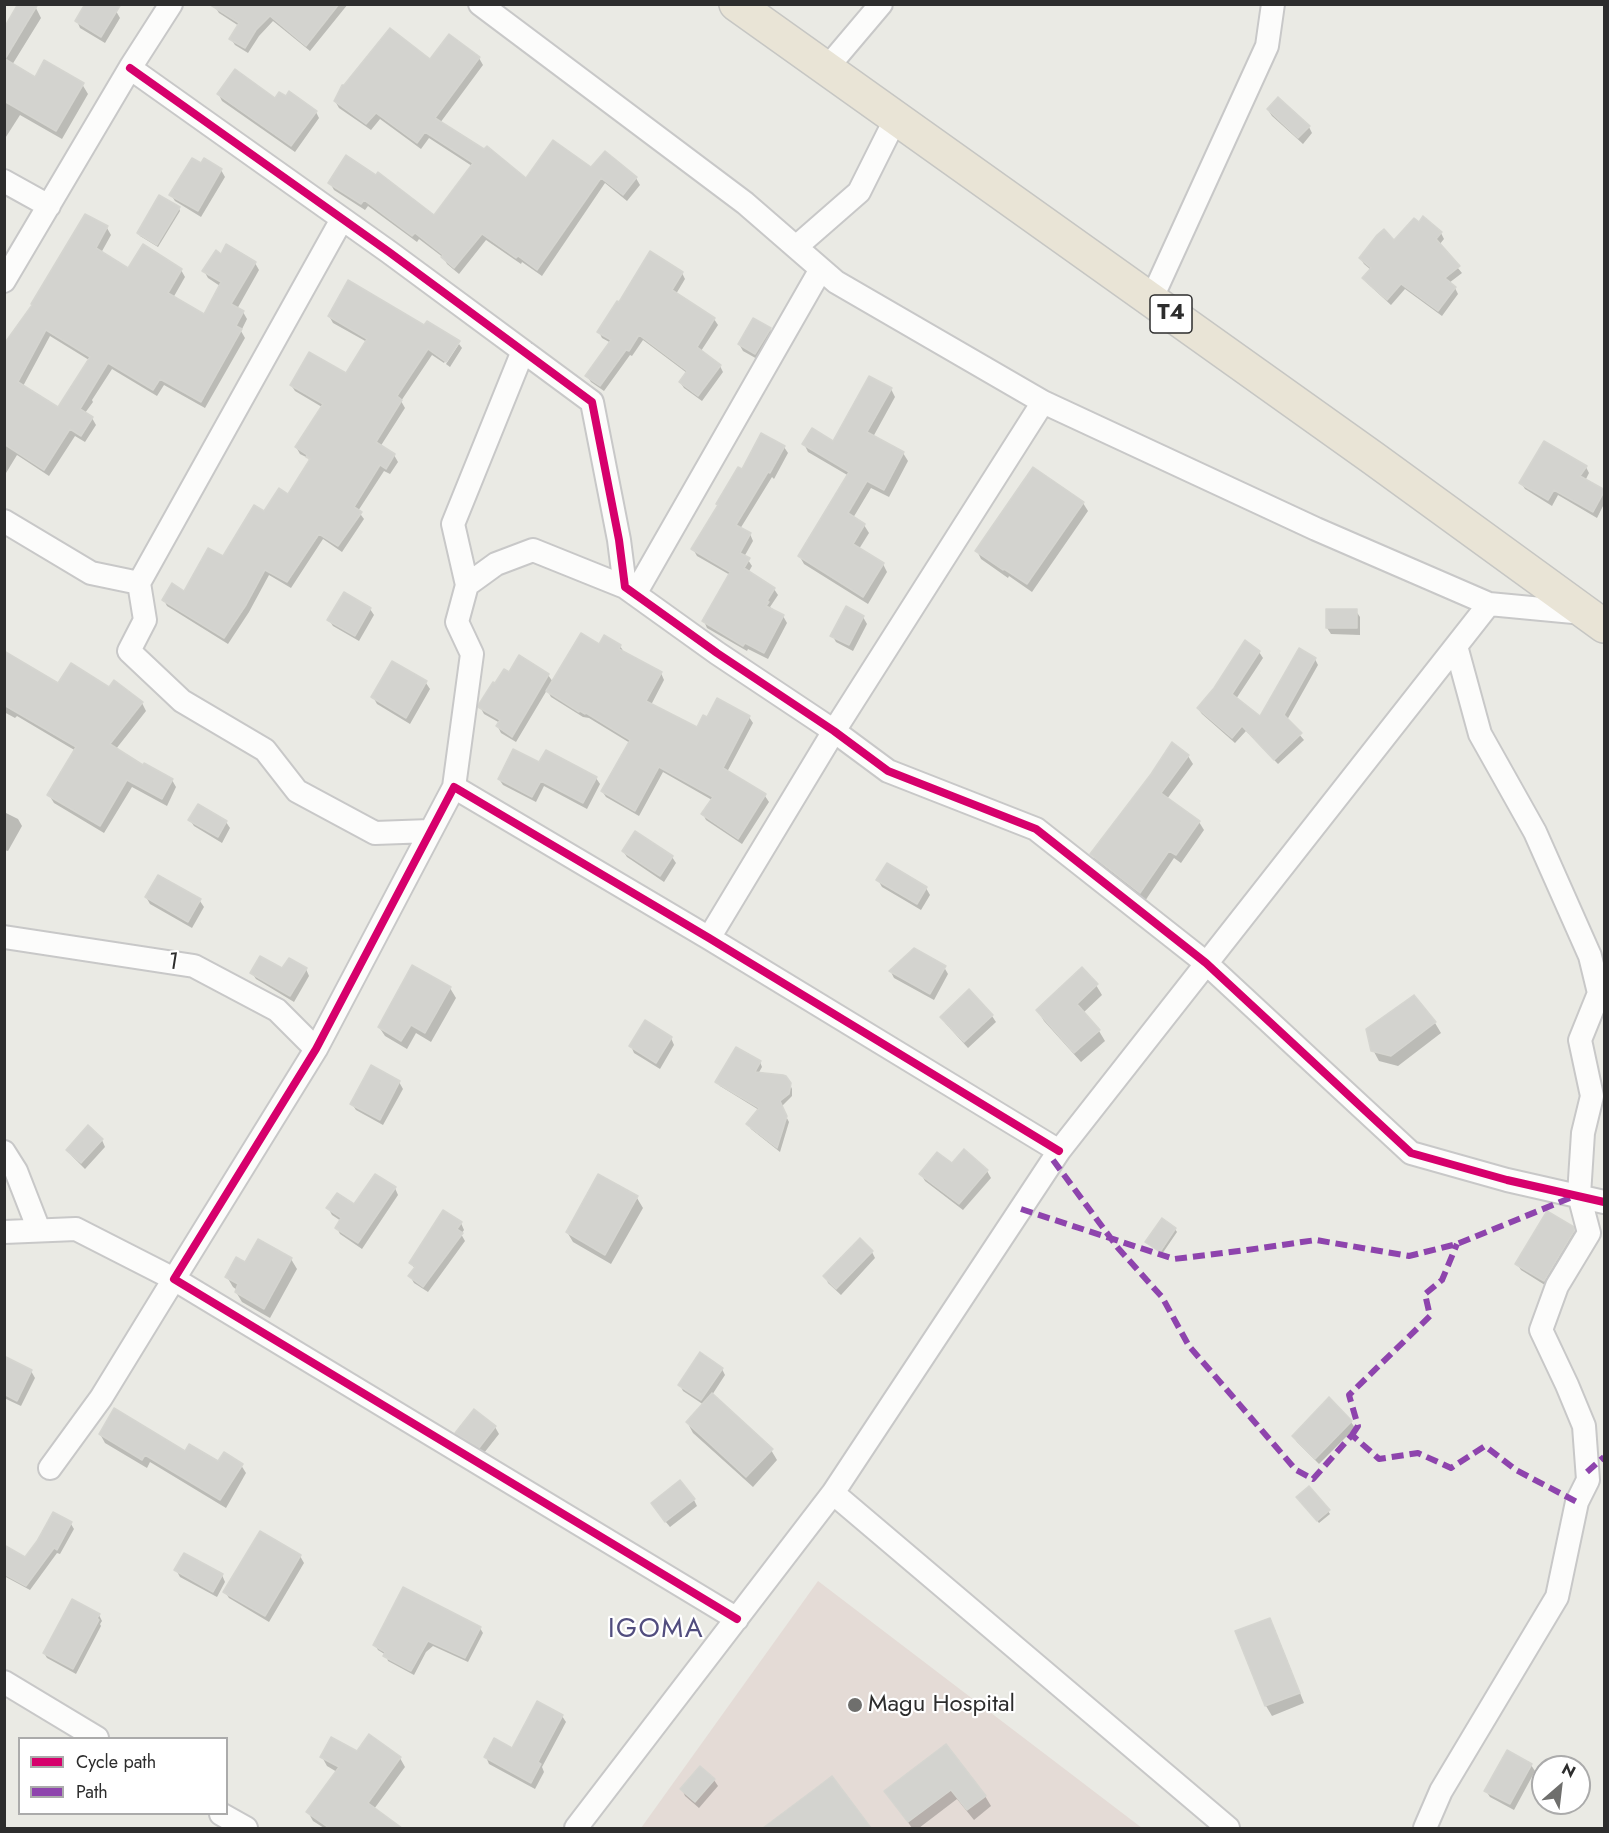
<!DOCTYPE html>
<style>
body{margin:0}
#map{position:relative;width:1609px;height:1833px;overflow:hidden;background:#eaeae4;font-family:Jost,sans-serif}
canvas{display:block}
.frame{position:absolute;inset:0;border:6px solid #2d2d2d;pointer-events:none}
.legend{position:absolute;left:18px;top:1737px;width:210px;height:78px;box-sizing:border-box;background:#fff;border:2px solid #ababab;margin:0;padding:8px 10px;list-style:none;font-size:18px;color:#2d2d2d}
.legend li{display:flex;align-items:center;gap:12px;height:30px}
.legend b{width:30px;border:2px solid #ababab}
.north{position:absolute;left:1531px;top:1755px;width:60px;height:60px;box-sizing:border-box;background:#fff;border:2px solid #ababab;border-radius:50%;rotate:28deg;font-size:16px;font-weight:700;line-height:24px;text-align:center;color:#2d2d2d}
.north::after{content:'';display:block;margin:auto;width:21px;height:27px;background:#6f6f6d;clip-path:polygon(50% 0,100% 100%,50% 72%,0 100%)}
</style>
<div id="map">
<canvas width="1609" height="1833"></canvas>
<div class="frame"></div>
<ul class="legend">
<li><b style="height:8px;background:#d6006c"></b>Cycle path</li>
<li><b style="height:8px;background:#8e44ad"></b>Path</li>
</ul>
<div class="north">N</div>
</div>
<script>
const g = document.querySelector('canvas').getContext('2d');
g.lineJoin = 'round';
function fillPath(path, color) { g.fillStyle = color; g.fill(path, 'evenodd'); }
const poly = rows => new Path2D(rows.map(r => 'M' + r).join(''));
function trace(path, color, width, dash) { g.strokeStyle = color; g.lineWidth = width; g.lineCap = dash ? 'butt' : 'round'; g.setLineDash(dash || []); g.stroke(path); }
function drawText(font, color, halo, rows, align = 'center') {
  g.font = font + ' Jost,sans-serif'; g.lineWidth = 4.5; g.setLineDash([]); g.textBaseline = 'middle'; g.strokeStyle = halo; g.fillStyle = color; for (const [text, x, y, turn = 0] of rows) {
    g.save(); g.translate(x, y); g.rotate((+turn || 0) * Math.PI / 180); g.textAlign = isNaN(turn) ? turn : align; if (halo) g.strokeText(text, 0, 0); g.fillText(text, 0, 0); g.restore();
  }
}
fillPath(poly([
 [818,1581,1142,1828,641,1828]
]), '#e4dbd6');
fillPath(poly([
 [29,4,36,8,41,18,12,65,35,79,82,84,88,94,62,139,20,115,4,140,4,30],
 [217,4,348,4,310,51,273,21,259,36,248,53,235,45,231,39,239,26,219,13,215,7],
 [116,11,120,18,105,43,80,28,77,21],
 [479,58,483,65,440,123,526,180,591,169,636,178,640,185,627,201,605,183,542,276,522,262,521,264,486,240,459,274,447,264,444,258,419,239,417,242,368,206,365,210,334,190,330,183,435,217,472,166,429,138,421,149,380,119,371,130,339,108,335,101,431,61],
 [219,95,276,101,316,112,319,118,295,152,222,101],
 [1268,110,1309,127,1312,133,1303,144,1272,116],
 [202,165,221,170,225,177,201,217,175,201,171,195],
 [179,208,180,211,158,247,140,236,138,233],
 [107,228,111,235,101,253,129,270,181,270,185,277,173,298,205,316,220,286,208,278,204,271,221,256,255,263,259,270,237,309,243,312,247,319,241,331,245,338,205,408,164,385,157,396,112,369,92,400,93,402,85,413,92,418,96,425,85,442,75,436,49,476,17,455,6,473,4,426,58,409,89,360,50,336,15,401,4,395],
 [1441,233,1444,239,1439,245,1462,273,1449,283,1455,288,1458,294,1442,316,1405,289,1391,305,1368,284,1364,278,1371,270,1364,264,1360,258,1394,242],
 [682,273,685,279,676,294,714,319,718,325,701,351,720,366,723,372,702,401,684,388,680,382,687,373,643,340,632,356,630,355,604,391,591,382,587,376,611,343,602,338,599,332,619,304],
 [329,316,425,327,459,343,457,343,444,363,432,355,401,401,405,408,380,447,394,455,398,462,390,474,384,471,358,511,364,519,342,552,323,539,291,588,269,575,249,612,228,644,167,606,164,600,185,593,224,558,265,513,288,496,310,462,308,458,300,454,296,447,322,407,295,391,291,385,346,375,367,342,333,323],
 [770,329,773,336,759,360,743,351,739,344],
 [459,344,462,348,450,367,446,364],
 [891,389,895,397,873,437,903,453,908,461,889,497,871,488,853,518,864,525,869,533,859,549,883,564,887,572,868,604,804,564,800,557,849,476,808,452,804,444,834,443],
 [784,447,788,453,774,479,772,477,740,529,750,534,753,541,744,557,748,560,752,566,748,573,774,589,778,595,770,607,783,616,787,623,768,659,748,649,747,651,707,628,704,621,730,575,697,556,693,549,719,507,717,504,742,471],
 [1586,467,1589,473,1585,481,1604,492,1604,504,1597,518,1558,495,1552,506,1525,489,1521,483],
 [1083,503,1088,511,1032,592,1009,576,1008,578,981,559,977,551],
 [846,608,863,617,867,624,853,651,836,642,832,635],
 [370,609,374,615,359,641,333,626,329,620],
 [1356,611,1360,617,1360,635,1331,634,1327,628],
 [1246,642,1259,652,1263,658,1236,699,1261,718,1315,659,1318,665,1287,720,1304,740,1278,764,1246,731,1235,743,1202,714,1198,709,1215,689],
 [600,646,620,646,624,652,661,673,664,680,651,705,697,729,707,719,749,717,753,723,727,772,765,796,769,802,742,844,706,820,703,814,712,800,663,772,639,816,606,797,602,791,630,743,589,718,583,717,551,697,547,690,516,742,501,733,498,727,500,723,484,714,480,707,496,685,509,674,548,675,553,682],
 [393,663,426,683,430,689,410,724,377,704,373,697],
 [4,664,58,685,110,689,142,703,146,711,116,749,144,767,172,780,176,787,167,806,132,787,104,833,54,803,49,795,76,751,17,716,15,718,4,712],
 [1188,756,1193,764,1167,799,1199,822,1204,830,1181,863,1174,858,1145,901,1096,862,1092,854],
 [540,764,596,778,600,784,587,809,544,786,536,802,503,785,499,779],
 [4,812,18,819,22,826,8,851,4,850],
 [190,820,226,822,230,828,222,843,194,826],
 [623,851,672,857,676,863,664,882,627,857],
 [878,880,926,888,930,895,921,910,882,887],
 [146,897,200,901,204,907,192,928,150,904],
 [944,967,948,974,934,1000,894,978,891,972],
 [306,969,309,976,294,1002,256,979,252,973],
 [1096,985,1102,995,1083,1013,1099,1031,1105,1041,1081,1062,1044,1021,1038,1011],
 [450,988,456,998,431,1042,416,1033,407,1049,385,1036,379,1027],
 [1414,997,1435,1023,1441,1033,1398,1066,1379,1061,1373,1050],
 [992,1016,996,1022,968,1048,946,1024,942,1017],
 [671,1038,674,1045,660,1069,634,1053,631,1046],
 [760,1062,762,1067,758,1074,788,1080,792,1089,792,1096,781,1107,789,1122,780,1152,751,1129,748,1124,759,1110,720,1086,717,1082],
 [399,1082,403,1089,383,1125,356,1110,352,1104],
 [102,1140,105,1147,85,1169,72,1156,68,1150],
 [952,1165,987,1171,991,1178,963,1210,925,1181,921,1174],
 [395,1188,398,1195,362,1249,340,1234,337,1228,341,1221,332,1215,328,1208,355,1207],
 [637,1198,643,1208,611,1264,573,1242,567,1232],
 [461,1223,464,1230,461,1234,465,1241,428,1292,414,1283,410,1276,415,1269,411,1263],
 [1572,1228,1577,1235,1548,1287,1521,1270,1517,1264],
 [1175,1229,1177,1232,1162,1254,1147,1242],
 [872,1252,875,1258,841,1295,828,1283,825,1276],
 [291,1259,297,1269,270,1318,242,1302,236,1292,237,1290,233,1287,227,1277,245,1264],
 [4,1358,31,1371,35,1378,21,1406,4,1398],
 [722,1369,725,1375,712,1395,771,1450,777,1460,753,1487,693,1433,687,1422,704,1405,683,1391,680,1385],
 [474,1411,495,1427,499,1434,484,1453,460,1439,457,1433],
 [1351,1422,1355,1428,1319,1464,1297,1442,1293,1436],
 [100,1434,186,1453,219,1463,241,1465,246,1473,226,1508,150,1462,147,1468,105,1443],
 [694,1500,697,1506,670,1527,656,1510],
 [1300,1500,1328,1511,1330,1514,1319,1523],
 [71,1524,74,1529,60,1554,57,1553,30,1590,4,1576,4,1547,26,1559],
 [300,1556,304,1563,269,1622,229,1598,225,1592],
 [176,1570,222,1575,225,1582,217,1597,180,1577],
 [403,1590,480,1628,483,1633,468,1662,433,1646,426,1652,414,1675,388,1661,386,1655,378,1650,375,1645],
 [99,1615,102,1621,100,1624,101,1626,76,1674,47,1658,44,1653],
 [1269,1620,1275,1630,1304,1703,1272,1716,1266,1706,1237,1632],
 [562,1716,566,1722,542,1767,544,1772,535,1789,489,1764,486,1757,513,1750],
 [945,1746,985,1796,991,1806,974,1820,957,1799,919,1828,912,1828,886,1791],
 [358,1752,400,1758,405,1767,374,1809,399,1828,324,1828,313,1821,308,1812,337,1772,327,1766,322,1757],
 [1531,1765,1535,1771,1514,1810,1490,1797,1486,1791],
 [831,1778,868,1828,764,1828],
 [714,1780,718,1786,699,1808,685,1796,682,1789]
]), '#0003');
const building = poly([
 [18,4,38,4,5,59,35,77,44,60,84,83,56,131,4,101,4,28,18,4],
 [85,4,121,4,101,37,75,21,85,4],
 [209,4,339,4,306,46,270,16,256,30,245,48,229,39,239,23,209,4],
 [390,28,430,59,449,34,480,57,435,118,484,149,487,146,526,178,553,140,591,167,605,151,637,177,623,195,601,178,537,270,518,256,516,258,482,234,454,268,441,257,443,255,415,233,412,236,364,200,361,204,328,183,346,155,376,175,378,172,434,215,473,163,425,132,417,143,376,113,366,124,334,101,342,85,344,85,390,28],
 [235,69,275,98,279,92,286,96,289,91,317,111,291,146,217,94,235,69],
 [1278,97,1310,126,1298,138,1267,109,1278,97],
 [192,158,201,163,204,158,222,169,198,211,169,195,192,158],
 [159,195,180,207,157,245,137,233,159,195],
 [85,214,108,226,96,248,128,268,143,244,182,269,168,293,204,314,221,282,202,271,216,250,221,254,226,244,256,262,231,304,244,311,236,326,242,329,201,402,160,379,153,390,108,363,80,409,93,417,81,436,70,429,44,470,4,444,4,344,32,305,31,304,85,214],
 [46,330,90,357,58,407,18,382,46,330],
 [1423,216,1442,232,1436,239,1460,266,1445,278,1456,287,1438,311,1401,284,1387,300,1362,278,1371,268,1359,258,1377,235,1384,229,1394,240,1414,218,1419,222,1423,216],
 [650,251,683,272,672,290,715,318,697,347,721,365,698,396,679,382,687,371,639,335,629,351,626,350,600,386,585,376,611,340,597,332,617,301,619,302,650,251],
 [348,280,424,325,427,321,460,341,446,362,428,349,397,396,402,400,376,442,395,454,386,469,380,465,354,507,362,512,338,546,319,534,287,582,265,570,246,605,224,638,162,600,172,583,184,591,208,548,223,556,254,505,264,511,279,488,288,494,310,459,306,457,307,455,295,447,323,404,290,385,309,352,346,373,367,339,328,316,348,280],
 [753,318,771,328,755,354,738,344,753,318],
 [869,376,892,388,867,432,904,452,884,490,867,481,848,513,865,524,853,544,884,563,863,597,798,556,849,472,802,444,812,428,833,441,869,376],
 [761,433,785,446,770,473,768,472,736,525,751,533,740,553,750,558,744,568,775,588,767,601,769,602,766,606,784,615,764,653,745,643,743,646,702,621,730,572,691,549,718,505,716,504,738,467,742,469,761,433],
 [1544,441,1587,466,1580,476,1605,490,1593,512,1554,490,1548,500,1519,483,1544,441],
 [1033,467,1084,502,1027,584,1004,569,1003,570,975,551,1033,467],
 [344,592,371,608,355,636,327,620,344,592],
 [846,606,864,616,849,645,830,636,846,606],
 [1326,609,1357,609,1357,628,1326,628,1326,609],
 [581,633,599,644,604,635,621,645,619,649,662,672,646,701,697,727,703,715,707,717,717,698,750,716,723,768,766,794,738,839,701,814,713,797,659,767,635,811,601,791,630,740,586,713,585,714,580,711,579,712,546,691,581,633],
 [1245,640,1260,651,1232,694,1260,716,1299,648,1316,658,1284,715,1302,733,1274,760,1242,726,1232,738,1197,708,1214,688,1245,640],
 [4,651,58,683,71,663,109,687,114,680,143,702,110,744,143,765,144,763,173,779,162,799,127,780,100,826,47,795,76,747,4,705,4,651],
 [519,655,549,674,512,737,496,726,500,720,478,707,479,704,493,682,495,683,504,669,509,672,519,655],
 [392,661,427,681,406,718,371,697,392,661],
 [1172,742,1189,755,1161,793,1200,821,1176,855,1169,851,1140,893,1090,854,1151,774,1172,742],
 [513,749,539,762,546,750,597,777,583,803,541,781,532,797,498,779,513,749],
 [198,804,227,821,218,837,188,820,198,804],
 [635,831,673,856,660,876,622,851,635,831],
 [887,863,927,887,917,904,876,880,887,863],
 [158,875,201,899,188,922,145,897,158,875],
 [914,948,946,966,930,994,889,971,914,948],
 [260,956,282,968,289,958,307,968,290,996,250,973,260,956],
 [412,965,451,987,425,1033,411,1025,401,1041,378,1027,412,965],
 [1082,967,1098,984,1077,1004,1100,1030,1074,1053,1036,1010,1082,967],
 [969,989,993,1015,964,1042,940,1017,969,989],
 [1414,995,1436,1022,1391,1056,1371,1051,1366,1029,1414,995],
 [645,1020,672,1037,656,1063,629,1046,645,1020],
 [736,1047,761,1061,755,1072,783,1075,786,1076,791,1083,789,1094,780,1101,787,1116,777,1148,746,1124,759,1108,715,1082,736,1047],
 [371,1065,400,1081,380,1120,350,1104,371,1065],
 [88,1125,103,1139,81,1163,66,1150,88,1125],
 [964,1149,988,1170,959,1204,919,1174,937,1152,952,1163,964,1149],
 [375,1174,396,1187,358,1243,335,1228,341,1218,326,1208,337,1193,354,1204,375,1174],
 [598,1174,638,1196,605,1255,566,1232,598,1174],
 [443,1210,462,1222,457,1229,463,1233,423,1287,408,1276,415,1267,409,1263,443,1210],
 [1547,1211,1574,1227,1574,1231,1544,1281,1515,1264,1547,1211],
 [1162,1218,1176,1228,1160,1252,1145,1242,1162,1218],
 [860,1238,873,1251,836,1289,823,1276,860,1238],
 [258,1239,292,1258,264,1309,235,1292,238,1284,225,1277,236,1257,245,1262,258,1239],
 [700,1352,723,1368,701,1400,678,1385,700,1352],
 [4,1356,32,1370,17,1401,4,1394,4,1356],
 [712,1393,773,1449,746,1477,686,1422,712,1393],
 [1329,1397,1352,1421,1315,1459,1292,1436,1329,1397],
 [114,1408,185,1451,189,1444,218,1461,224,1452,243,1464,220,1500,145,1455,142,1460,99,1434,114,1408],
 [474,1409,496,1426,479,1448,455,1433,474,1409],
 [680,1480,695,1499,665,1522,651,1503,680,1480],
 [1309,1486,1330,1510,1317,1521,1296,1497,1309,1486],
 [53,1512,72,1522,57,1550,54,1548,26,1586,4,1574,4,1545,25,1557,37,1541,53,1512],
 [260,1531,301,1555,265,1616,223,1592,260,1531],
 [184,1553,223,1574,213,1592,174,1570,184,1553],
 [403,1587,481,1627,465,1658,428,1641,411,1671,383,1656,385,1652,373,1645,403,1587],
 [72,1599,100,1614,97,1618,99,1620,73,1669,43,1653,72,1599],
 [1270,1618,1300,1693,1265,1706,1235,1631,1270,1618],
 [537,1701,563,1715,538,1762,541,1764,531,1783,484,1757,494,1738,512,1748,537,1701],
 [369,1734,401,1757,368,1803,402,1828,329,1828,306,1812,339,1767,320,1757,331,1737,357,1751,369,1734],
 [946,1744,986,1796,967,1810,951,1790,908,1822,884,1791,946,1744],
 [1507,1750,1532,1764,1510,1804,1484,1791,1507,1750],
 [700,1766,715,1779,695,1802,680,1789,700,1766],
 [832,1776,871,1828,763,1828,819,1786,832,1776]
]);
fillPath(building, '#d3d3cf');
trace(building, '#d5d5d0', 1.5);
const minor = poly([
 [480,4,745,203,836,282,1043,402,1316,529,1489,604,1584,613],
 [130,68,389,252,592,402,619,540,625,587,717,653,834,731,888,771,1036,829,1206,963,1411,1153,1507,1180,1604,1202],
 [826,69,881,4],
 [4,181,49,206],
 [796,247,859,192,896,118],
 [4,281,130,68,171,4],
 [1151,300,1267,46,1273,4],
 [4,521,91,573,139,583,342,219],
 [139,583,145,620,129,651,182,701,265,750,297,791,375,833,430,831],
 [467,585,453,524,523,351],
 [635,594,821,269],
 [454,787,472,654,457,622,467,585,496,564,533,550,625,587],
 [4,937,194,966,277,1010,316,1049],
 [709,938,834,731,1043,402],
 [4,1152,16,1171,39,1230],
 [4,1232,76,1229,174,1279,101,1398,50,1468],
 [833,1493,1059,1151,1489,604],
 [737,1619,174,1279,316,1049,454,787,709,938,1059,1151],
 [4,1682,97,1738],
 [221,1814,246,1828],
 [576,1828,833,1493,1228,1828],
 [1425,1828,1441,1791,1557,1597,1577,1502,1588,1480,1584,1426,1567,1385,1541,1330,1557,1286,1589,1233,1579,1195,1583,1133,1592,1096,1580,1040,1599,993,1590,956,1535,832,1480,734,1456,646]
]);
const highway = poly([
 [736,4,1373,458,1604,626]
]);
trace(minor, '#c8c8c8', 26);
trace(highway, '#c6c6c3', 36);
trace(minor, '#fcfcfb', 22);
trace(highway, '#e9e4d6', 33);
trace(poly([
 [1053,1160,1118,1248,1162,1297,1189,1346,1296,1470,1313,1479,1352,1435,1379,1459,1418,1453,1451,1468,1485,1446,1516,1470,1577,1502],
 [1021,1209,1174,1259,1247,1250,1316,1240,1409,1256,1457,1244,1575,1196],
 [1352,1435,1358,1426,1349,1395,1430,1316,1425,1294,1442,1280,1457,1244],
 [1587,1472,1604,1457]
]), '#8e44ad', 6, [12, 6]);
trace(poly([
 [130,68,389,252,592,402,619,540,625,587,717,653,834,731,888,771,1036,829,1206,963,1411,1153,1507,1180,1604,1202],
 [737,1619,174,1279,316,1049,454,787,709,938,1059,1151]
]), '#d6006c', 8);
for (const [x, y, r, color] of [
 [855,1705,8,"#6f6f6d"]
]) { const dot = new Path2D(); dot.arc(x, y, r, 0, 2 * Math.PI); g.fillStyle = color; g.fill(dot); trace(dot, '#fff', 2); }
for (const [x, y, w] of [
 [1171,314,42]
]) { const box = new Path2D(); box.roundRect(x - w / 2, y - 19, w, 38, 4.5); g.fillStyle = '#fff'; g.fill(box); trace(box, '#2d2d2d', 1.5); }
drawText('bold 22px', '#2d2d2d', null, [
 ["T4",1171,314]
]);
drawText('24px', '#2d2d2d', '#fff', [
 ["1",173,963,9]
]);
drawText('24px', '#2d2d2d', '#fff', [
 ["Magu Hospital",868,1705]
], 'left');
g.letterSpacing = '1.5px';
drawText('27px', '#514d7e', '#fff', [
 ["IGOMA",656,1630]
]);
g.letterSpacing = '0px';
</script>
